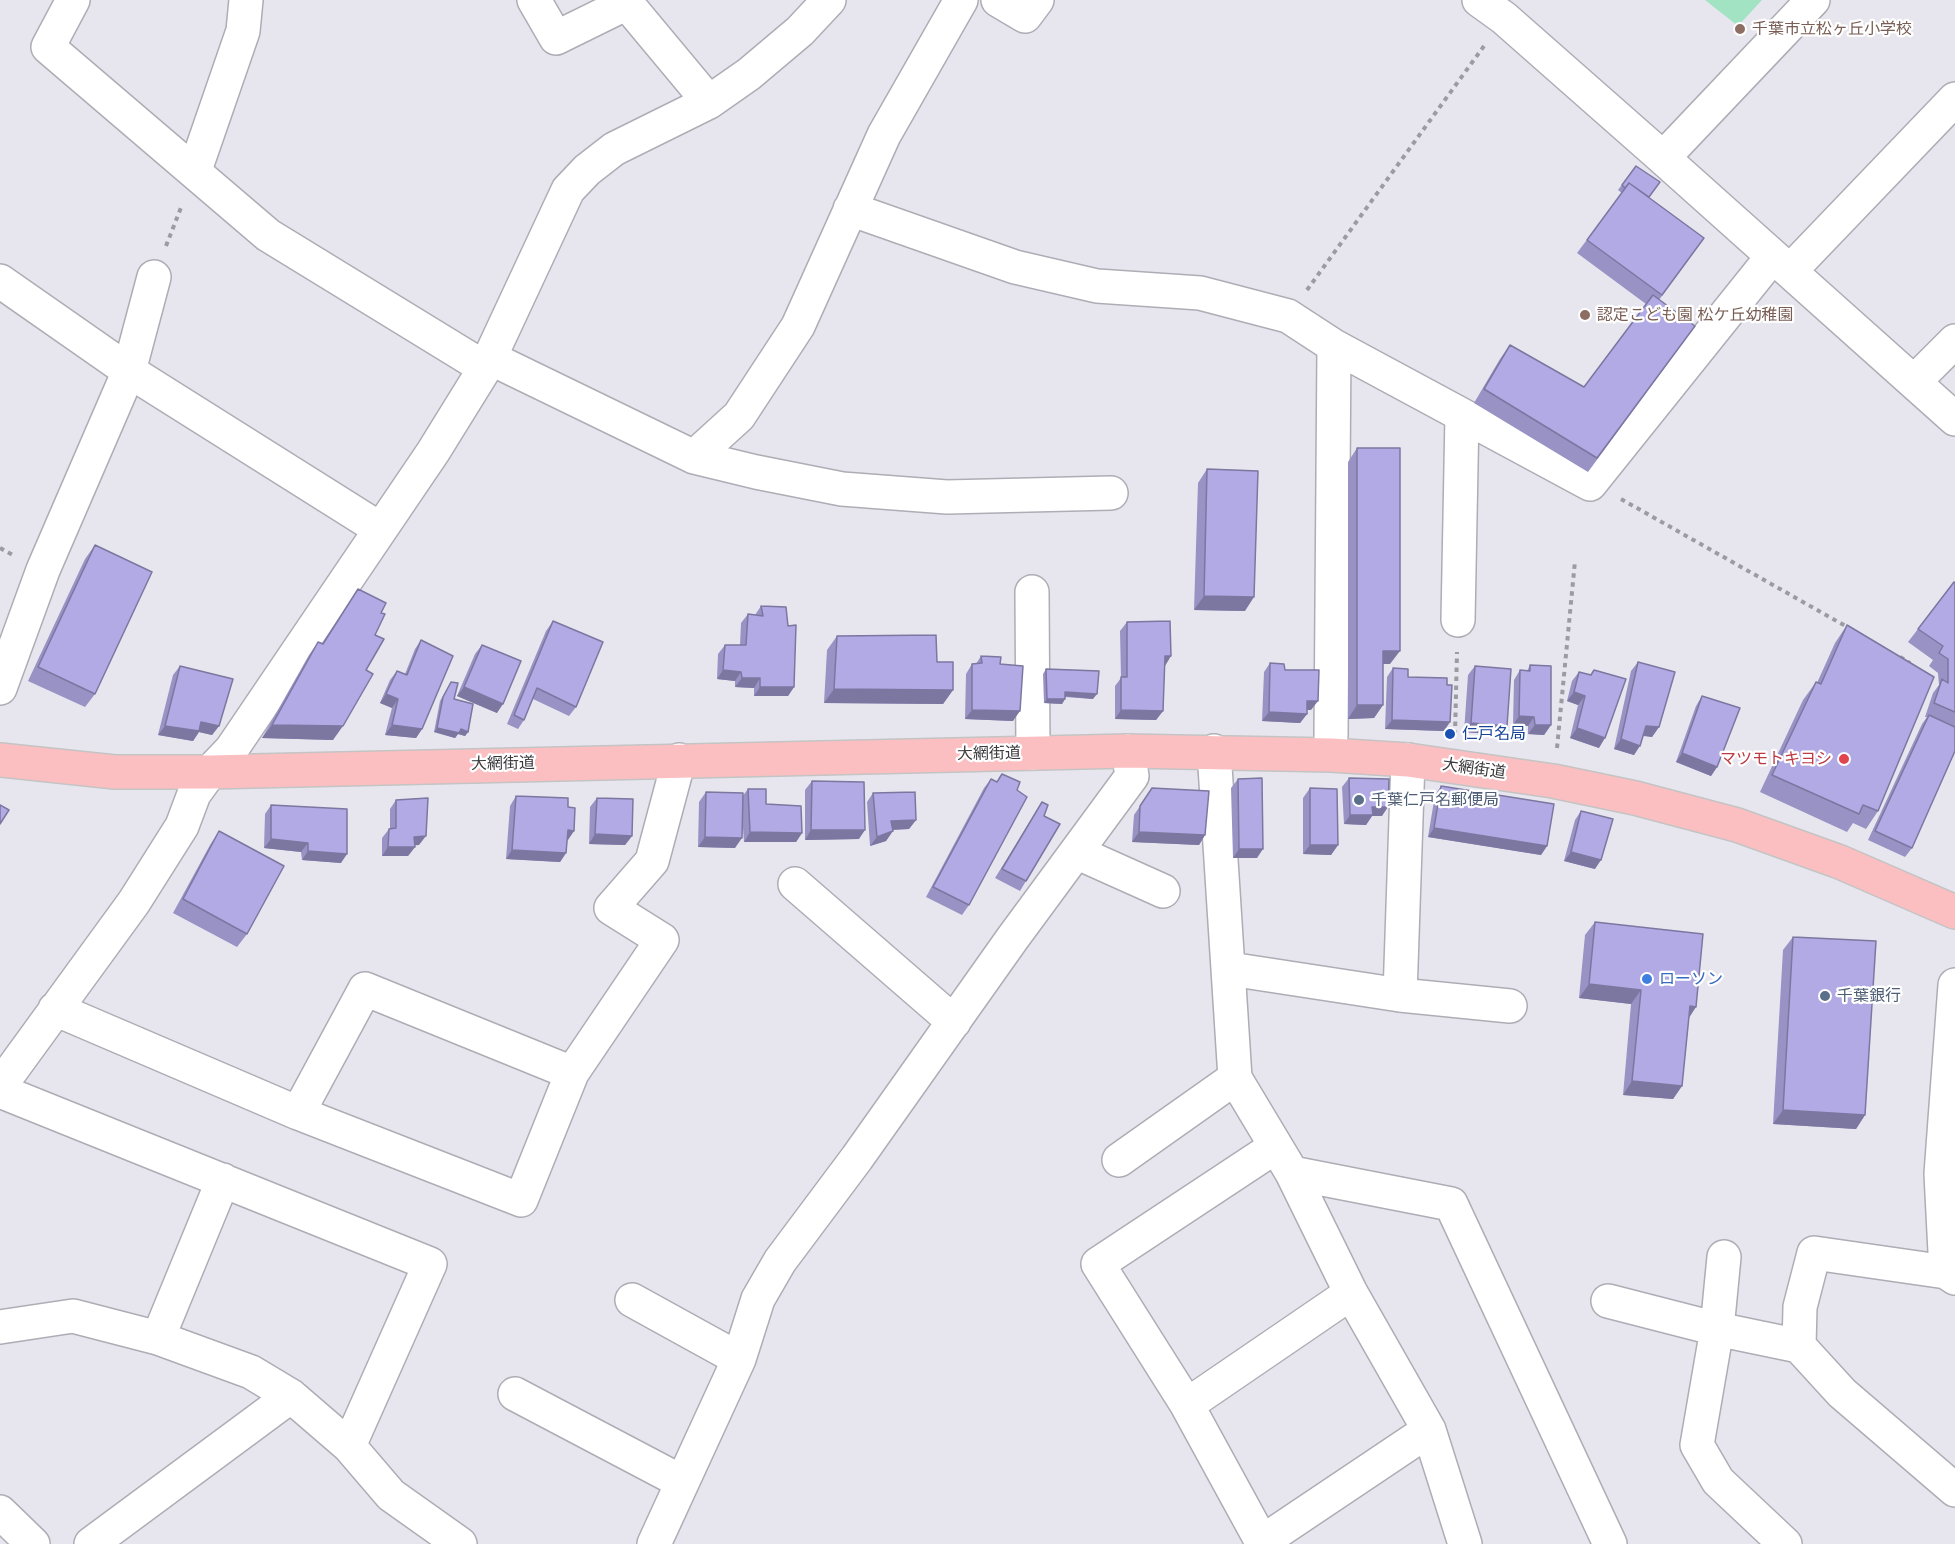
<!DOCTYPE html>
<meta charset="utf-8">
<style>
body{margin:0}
canvas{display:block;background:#e7e6ee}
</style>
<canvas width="1955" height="1544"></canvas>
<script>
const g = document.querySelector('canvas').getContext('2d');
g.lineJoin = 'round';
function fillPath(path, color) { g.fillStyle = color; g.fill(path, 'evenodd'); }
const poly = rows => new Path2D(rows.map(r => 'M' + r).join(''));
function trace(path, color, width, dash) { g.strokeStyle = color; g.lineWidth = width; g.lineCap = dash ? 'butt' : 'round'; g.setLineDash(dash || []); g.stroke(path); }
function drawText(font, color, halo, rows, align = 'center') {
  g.font = font + ' "Libre Baskerville","Noto Sans JP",serif'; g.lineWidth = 4.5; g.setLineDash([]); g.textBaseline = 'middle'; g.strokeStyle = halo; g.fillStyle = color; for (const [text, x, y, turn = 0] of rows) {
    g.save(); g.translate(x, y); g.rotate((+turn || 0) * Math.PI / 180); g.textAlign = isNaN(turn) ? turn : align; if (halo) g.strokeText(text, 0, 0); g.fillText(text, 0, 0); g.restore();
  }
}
fillPath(poly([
 [1705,0,1762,0,1738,26]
]), '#a2e3c3');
const minor = poly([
 [73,0,48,47,268,235,485,368],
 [534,0,556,38,625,4],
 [624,0,709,102],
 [998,0,1025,16,1037,0],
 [1479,0,1504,18,1663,158,1955,419],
 [1663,158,1813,0],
 [195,170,243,31,246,0],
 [850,209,1015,267,1097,286,1200,293,1288,316,1334,346,1590,484,1772,257],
 [1790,271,1955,99],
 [0,281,129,371,380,529],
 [490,358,694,457,756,472,842,489,947,497,1111,493],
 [1914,382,1955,341],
 [694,457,739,416,798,326,884,135,961,0],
 [1032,592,1033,753],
 [1458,620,1462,415],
 [0,688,43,570,129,371,154,277],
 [1331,736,1334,346],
 [1214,751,1235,1078,1292,1173,1351,1293,1429,1430,1465,1544],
 [1076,852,1163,891],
 [795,884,954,1022],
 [1230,969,1400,995,1510,1006],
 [1400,995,1408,760],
 [55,1009,298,1113,521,1200,572,1073,662,940,611,908,652,861,679,760],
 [0,1086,134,902,182,826,194,794,210,772,231,750,433,452,485,368,568,190,587,170,614,149,709,102,749,74,800,31,829,0],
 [0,1091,430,1264,349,1446],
 [298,1113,365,989,572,1073],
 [1119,1160,1235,1078],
 [1292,1173,1451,1204,1610,1544],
 [1724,1257,1717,1329,1697,1445,1718,1481,1785,1544],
 [1946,1272,1941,1174,1955,985],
 [1955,1278,1946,1272,1814,1253,1800,1307,1799,1346,1842,1393,1955,1490],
 [632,1300,739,1359],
 [1608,1301,1717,1329,1799,1346],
 [0,1327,73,1316,158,1338,251,1372,291,1396,349,1446,391,1495,460,1544],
 [158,1338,223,1180],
 [515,1394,682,1482],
 [1187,1405,1351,1293],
 [0,1512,33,1544],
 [1262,1542,1429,1430],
 [91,1544,291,1396],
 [654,1544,739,1359,758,1299,780,1261,857,1158,1012,939,1132,776,1128,751],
 [1263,1544,1187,1405,1098,1264,1275,1147]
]);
const major = poly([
 [0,760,115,772,210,772,1128,751,1331,755,1408,760,1553,781,1635,798,1737,825,1840,862,1955,912]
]);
trace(minor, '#aeadb5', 36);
trace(major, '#c4c4c4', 36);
trace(poly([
 [166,246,182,205],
 [1307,290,1484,46],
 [1621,499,1849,628],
 [0,548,13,555],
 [1900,657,1910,663],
 [1455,735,1457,652],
 [1557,748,1575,561]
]), '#9c9ba1', 4, [4.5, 4.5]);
trace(minor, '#fff', 33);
trace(major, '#fbbfc2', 33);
fillPath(poly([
 [1636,166,1649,198,1704,238,1659,300,1685,340,1588,472,1474,403,1500,359,1510,345,1584,387,1646,304,1577,253,1622,193,1618,190],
 [1357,448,1390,664,1383,664,1383,705,1374,718,1348,719,1348,462],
 [1207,469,1245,611,1194,610,1198,483],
 [95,545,95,694,85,707,28,681,85,559],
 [1955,583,1955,751,1912,848,1905,857,1868,840,1922,724,1927,717,1925,717,1933,693,1939,685,1938,673,1929,666,1933,660,1908,642,1918,629],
 [358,589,381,613,375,635,333,740,262,738,309,655,318,642,322,643],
 [761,606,794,687,788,696,754,696,754,688,735,687,735,681,717,679,718,654,725,645,740,645,741,623,748,614,755,615],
 [553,621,576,707,569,716,533,699,524,720,518,729,507,724,546,631],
 [1127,622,1164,666,1163,711,1156,720,1115,719,1115,686,1121,678,1120,631],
 [1847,625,1878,811,1866,829,1853,823,1847,832,1760,792,1803,700,1816,682,1817,683,1835,643],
 [837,636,937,662,953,690,943,704,824,703,827,650],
 [421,640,422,729,416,738,385,735,392,708,380,703,390,680,397,671,405,674,415,649],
 [482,645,497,713,457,696,475,654],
 [981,656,1000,664,1013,721,965,719,966,674,972,664,976,664],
 [1638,662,1659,727,1652,737,1643,736,1634,755,1614,749,1631,671],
 [1270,663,1285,670,1311,710,1307,710,1307,714,1300,723,1262,721,1264,672],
 [1530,665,1551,725,1544,735,1528,734,1528,726,1513,725,1514,680,1520,670,1527,671],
 [180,666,219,726,212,735,199,732,193,741,158,735,173,675],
 [1475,666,1507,726,1501,735,1464,732,1468,675],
 [1393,668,1408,677,1444,731,1385,729,1387,677],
 [1046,669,1093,699,1065,697,1065,699,1062,704,1044,703,1043,674],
 [1594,670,1599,748,1570,738,1578,705,1567,701,1572,681,1579,672,1590,675],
 [451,682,454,699,468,732,465,736,458,734,455,738,434,732,440,701],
 [1702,696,1717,767,1711,776,1676,762,1696,706],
 [1349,778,1382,816,1372,816,1366,825,1344,824,1342,787],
 [991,779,969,905,962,915,926,897,984,788],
 [1238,779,1257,858,1233,858,1231,788],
 [812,781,859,839,805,840,805,790],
 [1441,786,1547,846,1541,855,1428,837,1435,795],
 [1152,788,1205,835,1199,845,1132,842,1134,815],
 [1310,788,1338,845,1331,855,1303,854,1303,798],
 [748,789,802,833,796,842,744,842,742,814,735,848,698,847,699,802,706,792,742,797],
 [873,793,916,820,909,829,893,830,886,841,870,846,867,802],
 [516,796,568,807,574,831,567,840,566,853,560,862,506,859,510,806],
 [597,798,632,836,625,845,589,844,590,807],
 [396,800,419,845,415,845,415,847,408,856,382,856,382,838,389,829,390,829,390,809],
 [1042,802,1044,816,1026,881,1020,891,995,878],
 [271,805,341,863,302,860,301,852,264,848,265,814],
 [1581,811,1595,869,1564,861,1575,820],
 [219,831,247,934,237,947,173,913,210,845],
 [1595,922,1689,1018,1682,1086,1673,1099,1623,1095,1631,1004,1579,998,1585,935],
 [1793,937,1865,1115,1856,1129,1773,1124,1783,950]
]), '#9892c5');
fillPath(poly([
 [1204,596,1254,597,1245,611,1194,610],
 [1383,651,1400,651,1390,664,1373,664],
 [1165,656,1171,656,1165,666],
 [723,670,741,672,735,681,717,679],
 [742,678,760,678,754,688,735,687],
 [464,687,503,704,497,713,457,696],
 [760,687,794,687,788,696,754,696],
 [834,689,953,690,943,704,824,703],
 [1065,692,1097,694,1093,699,1062,696],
 [1574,692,1585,696,1578,705,1567,701],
 [386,694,398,699,392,708,380,703],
 [1047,699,1065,699,1062,704,1044,703],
 [1307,701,1318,701,1311,710,1300,710],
 [1357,705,1383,705,1374,718,1348,719],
 [972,710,1020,711,1013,721,965,719],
 [1121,710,1163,711,1156,720,1115,719],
 [1269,712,1307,714,1300,723,1262,721],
 [1519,716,1534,717,1528,726,1513,725],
 [1392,720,1450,722,1444,731,1385,729],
 [201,722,219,726,212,735,199,732,193,741,158,735,165,726],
 [1471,723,1507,726,1501,735,1464,732],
 [272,725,343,726,333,740,262,738],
 [392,725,422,729,416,738,385,735],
 [1535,725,1551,725,1544,735,1528,734],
 [1646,726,1659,727,1652,737,1640,735],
 [437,728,461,729,468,732,465,736,458,734,455,738,434,732],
 [1577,728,1605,738,1599,748,1570,738],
 [1621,739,1640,746,1634,755,1614,749],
 [1682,753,1717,767,1711,776,1676,762],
 [1372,807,1388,807,1382,816,1372,816,1366,825,1344,824,1350,815],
 [916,820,909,829,885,830,891,821],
 [1434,828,1547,846,1541,855,1428,837],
 [568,830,574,831,568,840,562,840],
 [811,830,865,830,859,839,805,840],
 [893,831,886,841,870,846,877,837],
 [750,832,802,833,796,842,744,842],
 [1139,832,1205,835,1199,845,1132,842],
 [595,834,632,836,625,845,589,844],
 [426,836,419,845,408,846,414,837],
 [705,837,742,838,735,848,698,847],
 [271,839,308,843,301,852,264,848],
 [1310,845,1338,845,1331,855,1303,854],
 [388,847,415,847,408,856,382,856],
 [1239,849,1263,849,1257,858,1233,858],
 [512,850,566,853,560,862,506,859],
 [308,851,347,854,341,863,302,860],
 [1571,852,1601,860,1595,869,1564,861],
 [1589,984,1641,990,1631,1004,1579,998],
 [1690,1006,1696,1007,1687,1021],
 [1632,1081,1682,1086,1673,1099,1623,1095],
 [1783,1110,1865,1115,1856,1129,1773,1124]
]), '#7c77a0');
const building = poly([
 [1636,166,1660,182,1649,197,1629,183,1625,188,1622,185,1636,166],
 [1629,183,1704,238,1662,295,1587,240,1629,183],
 [1653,295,1695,326,1597,458,1484,389,1510,345,1584,387,1653,295],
 [1357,448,1400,448,1400,651,1383,651,1383,705,1357,705,1357,448],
 [1207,469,1258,471,1254,597,1204,596,1207,469],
 [95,545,152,572,95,694,38,667,95,545],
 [1954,582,1955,583,1955,712,1934,703,1942,679,1948,683,1948,659,1939,653,1943,646,1918,629,1954,582],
 [358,589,386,603,381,613,385,614,375,635,384,639,366,670,373,674,343,726,272,725,318,642,323,644,358,589],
 [761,606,786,607,788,626,796,625,794,687,760,687,760,678,742,678,741,672,723,670,725,645,746,645,748,614,763,616,761,606],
 [553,621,603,642,576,707,537,688,524,720,514,715,553,621],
 [1170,621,1171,656,1165,656,1163,711,1121,710,1121,677,1127,677,1127,622,1170,621],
 [1847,625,1934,677,1878,811,1863,805,1859,814,1772,775,1816,682,1821,684,1847,625],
 [936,635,937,662,953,662,953,690,834,689,837,636,936,635],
 [421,640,453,656,422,729,392,725,398,699,386,694,397,671,407,675,421,640],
 [482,645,521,661,503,704,464,687,482,645],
 [981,656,1001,657,1000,664,1023,666,1020,711,972,710,972,664,982,663,981,656],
 [1638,662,1675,672,1659,727,1646,726,1640,746,1621,739,1638,662],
 [1270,663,1284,664,1285,670,1319,670,1318,701,1307,701,1307,714,1269,712,1270,663],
 [1530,665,1551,666,1551,725,1535,725,1534,717,1519,716,1520,670,1530,671,1530,665],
 [180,666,233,679,219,726,201,722,199,731,165,726,180,666],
 [1475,666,1511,669,1507,726,1471,723,1475,666],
 [1393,668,1408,669,1408,677,1447,678,1447,685,1452,685,1450,722,1392,720,1393,668],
 [1046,669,1099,671,1097,694,1065,692,1065,699,1047,699,1046,669],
 [1594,670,1626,679,1605,738,1577,728,1585,696,1574,692,1579,672,1591,675,1594,670],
 [451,682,458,683,454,699,473,704,468,732,461,729,459,733,437,728,443,697,451,682],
 [1702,696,1740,708,1717,767,1682,753,1702,696],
 [1929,715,1955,727,1955,751,1912,848,1875,831,1929,715],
 [1002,774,1020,782,1017,790,1027,797,969,905,933,887,991,779,997,782,1002,774],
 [1262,778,1263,849,1239,849,1238,779,1262,778],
 [1349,778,1389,779,1388,807,1372,807,1373,815,1350,815,1349,778],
 [812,781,864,782,865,830,811,830,812,781],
 [1441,786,1554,804,1547,846,1434,828,1441,786],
 [1152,788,1209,791,1205,835,1139,832,1140,806,1152,788],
 [1310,788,1337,789,1338,845,1310,845,1310,788],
 [748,789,766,789,766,804,801,806,802,833,750,832,748,789],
 [706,792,743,793,742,838,705,837,706,792],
 [915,792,916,820,891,821,893,831,877,837,873,793,915,792],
 [516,796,568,798,568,807,575,808,574,831,568,830,566,853,512,850,516,796],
 [428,798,426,836,414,837,415,847,388,847,389,829,396,828,396,800,428,798],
 [597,798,633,799,632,836,595,834,597,798],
 [1042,802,1048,805,1044,816,1060,824,1026,881,1002,869,1042,802],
 [0,805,9,810,0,824,0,805],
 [271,805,347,809,347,854,308,851,308,843,271,839,271,805],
 [1581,811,1613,819,1601,860,1571,852,1581,811],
 [219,831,284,866,247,934,183,899,219,831],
 [1595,922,1703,934,1696,1007,1690,1006,1682,1086,1632,1081,1641,990,1589,984,1595,922],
 [1793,937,1876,941,1865,1115,1783,1110,1793,937]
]);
fillPath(building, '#b1aae5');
trace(building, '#7c77a0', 1.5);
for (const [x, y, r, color] of [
 [1740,29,6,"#8d6e63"],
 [1585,315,6,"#8d6e63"],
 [1450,734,6,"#1a4fb4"],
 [1844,759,6,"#e0444e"],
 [1359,800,6,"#5c6f8a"],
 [1647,979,6,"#3f7fe0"],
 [1825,996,6,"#5c6f8a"]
]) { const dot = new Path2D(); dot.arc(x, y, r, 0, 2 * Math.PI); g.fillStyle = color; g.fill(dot); trace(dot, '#fff', 2); }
drawText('16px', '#785e54', '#fff', [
 ["千葉市立松ヶ丘小学校",1752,29],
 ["認定こども園 松ケ丘幼稚園",1597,315]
], 'left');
drawText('16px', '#164399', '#fff', [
 ["仁戸名局",1462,734]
], 'left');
drawText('16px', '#39393c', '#fff', [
 ["大網街道",989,754,-1],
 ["大網街道",503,764,-1],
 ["大網街道",1474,769,8]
]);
drawText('16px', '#be3a42', '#fff', [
 ["マツモトキヨシ",1832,759]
], 'right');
drawText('16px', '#4e5e75', '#fff', [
 ["千葉仁戸名郵便局",1371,800],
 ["千葉銀行",1837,996]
], 'left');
drawText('16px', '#366cbe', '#fff', [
 ["ローソン",1659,979]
], 'left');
</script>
